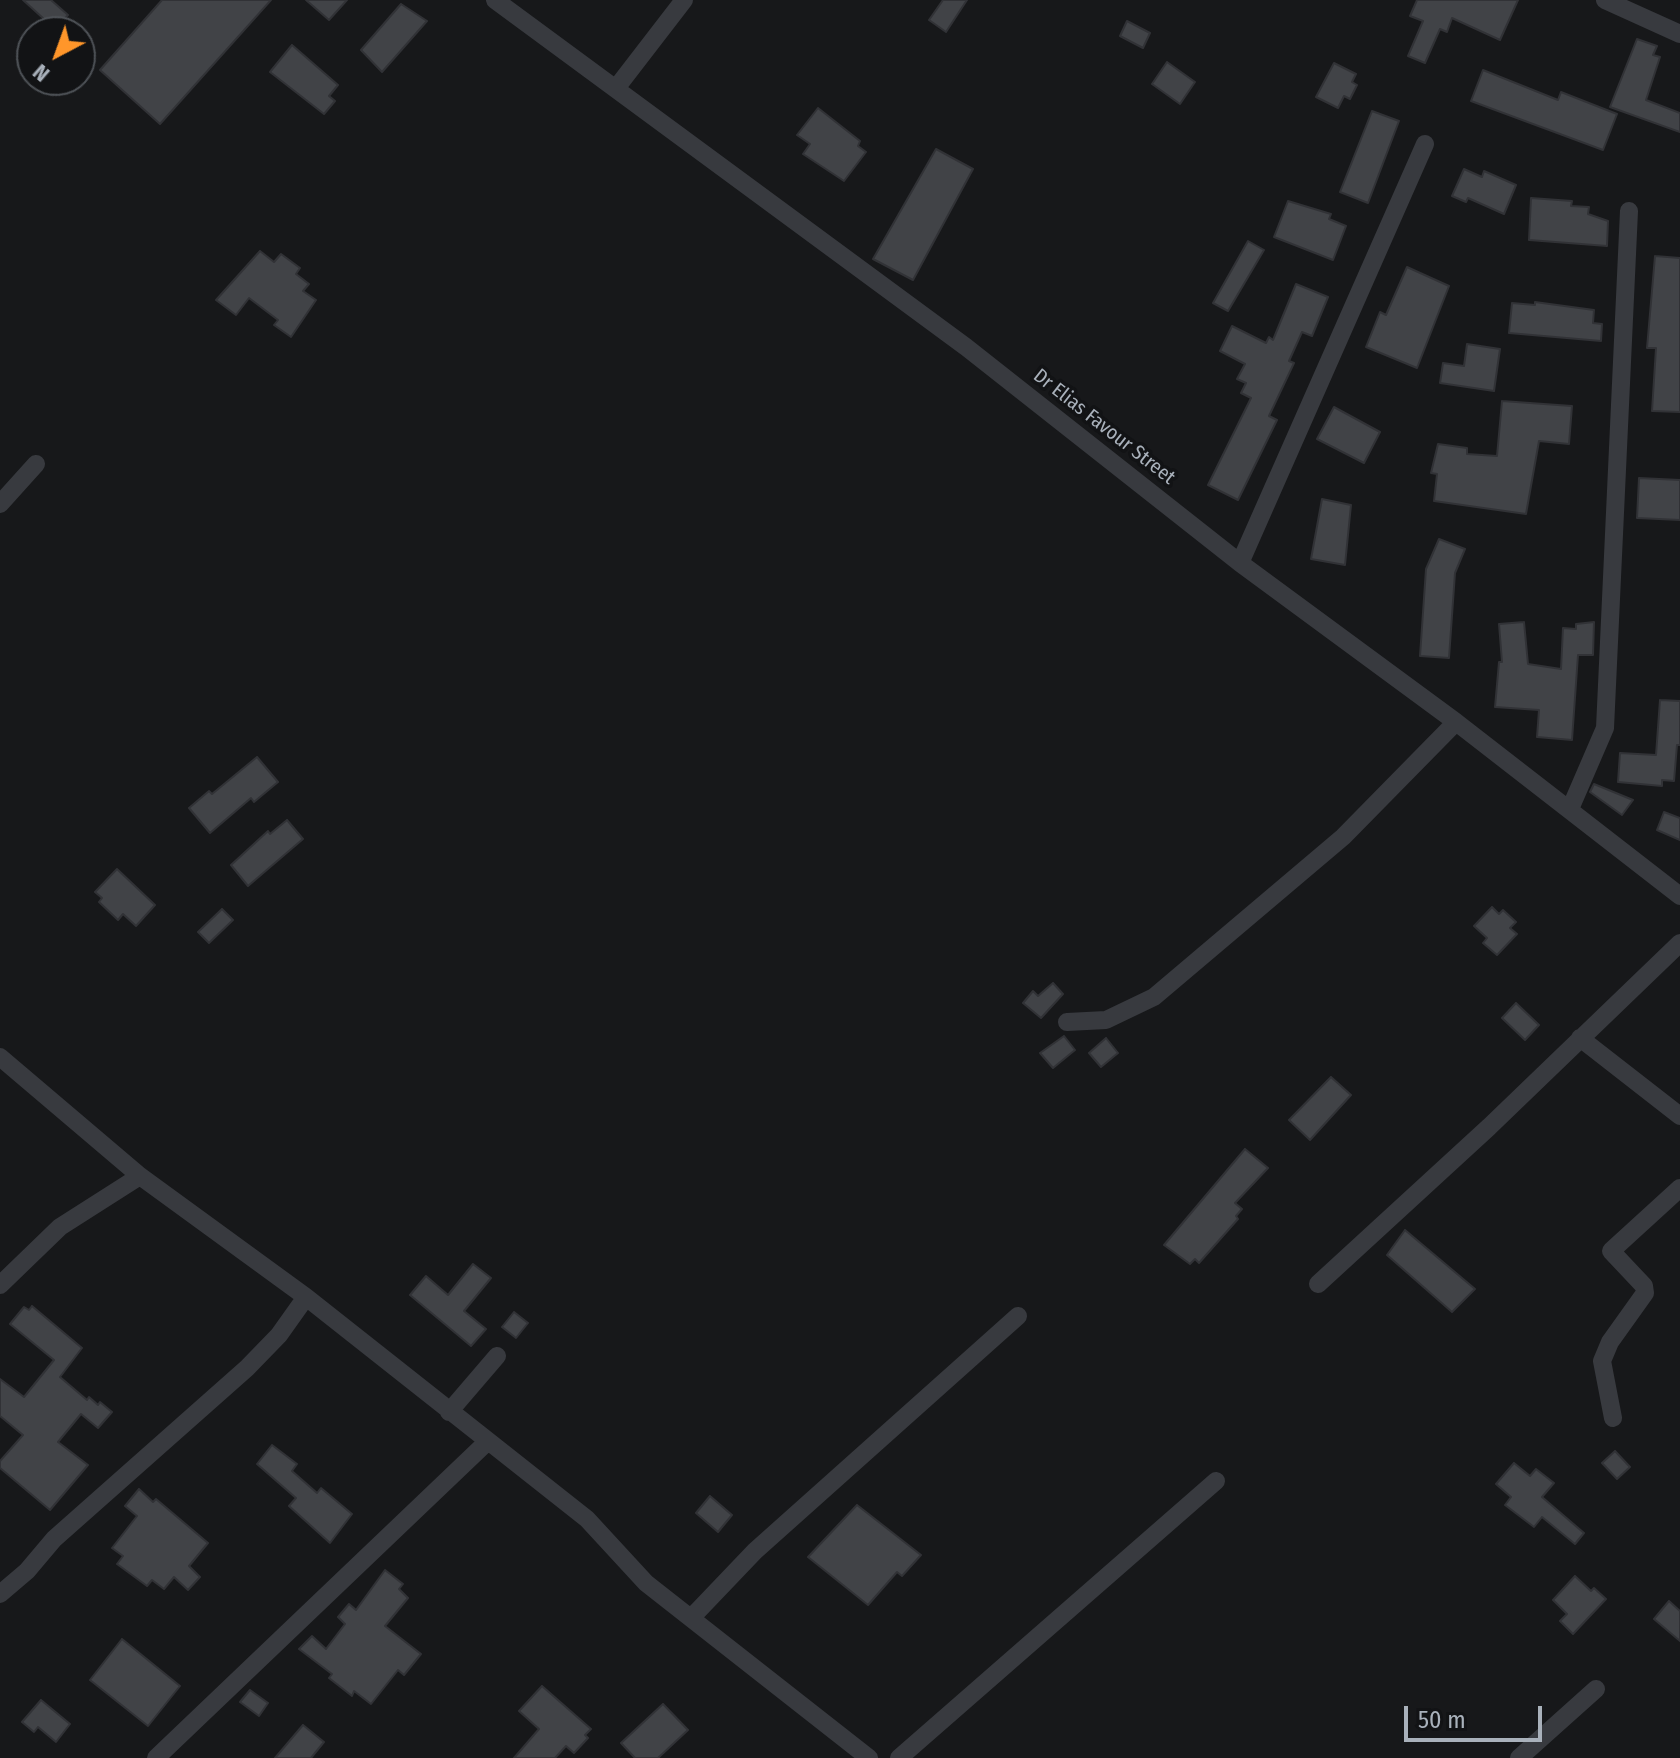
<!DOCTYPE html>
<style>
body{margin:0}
#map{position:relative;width:1680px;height:1758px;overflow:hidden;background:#17181a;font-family:"Fira Sans Condensed",sans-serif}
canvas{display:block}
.north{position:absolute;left:16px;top:16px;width:80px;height:80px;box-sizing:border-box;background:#121315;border:2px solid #4e5257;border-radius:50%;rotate:221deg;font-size:22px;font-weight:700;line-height:32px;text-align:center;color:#a9b1bb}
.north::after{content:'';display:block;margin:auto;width:28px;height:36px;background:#ff962a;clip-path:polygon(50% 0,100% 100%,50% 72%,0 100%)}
.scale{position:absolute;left:1404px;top:1706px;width:138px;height:36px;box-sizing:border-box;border:4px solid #a9b1bb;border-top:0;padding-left:10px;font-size:24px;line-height:28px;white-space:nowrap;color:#a9b1bb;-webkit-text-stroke:6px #121315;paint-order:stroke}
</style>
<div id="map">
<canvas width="1680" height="1758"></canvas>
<div class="north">N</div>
<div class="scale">50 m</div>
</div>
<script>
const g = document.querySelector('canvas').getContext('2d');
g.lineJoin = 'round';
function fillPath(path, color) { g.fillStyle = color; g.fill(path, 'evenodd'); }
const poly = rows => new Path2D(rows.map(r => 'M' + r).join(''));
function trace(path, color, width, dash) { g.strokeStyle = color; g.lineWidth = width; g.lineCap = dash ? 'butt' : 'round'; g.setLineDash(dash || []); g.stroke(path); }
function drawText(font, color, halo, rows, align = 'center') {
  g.font = font + ' "Fira Sans Condensed",sans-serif'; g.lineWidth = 7; g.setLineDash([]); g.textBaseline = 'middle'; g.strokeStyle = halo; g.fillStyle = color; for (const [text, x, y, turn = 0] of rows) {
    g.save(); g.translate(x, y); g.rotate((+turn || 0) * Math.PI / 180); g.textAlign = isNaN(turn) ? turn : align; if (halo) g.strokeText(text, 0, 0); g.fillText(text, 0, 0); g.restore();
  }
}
const building = poly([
 [23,0,51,0,68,15,55,29,23,0],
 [162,0,271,0,160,124,100,70,162,0],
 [306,0,347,0,329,20,306,0],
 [943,0,967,0,946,32,929,20,943,0],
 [1417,0,1518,0,1500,40,1452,18,1447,32,1440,29,1425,63,1408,56,1423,21,1410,16,1417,0],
 [401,4,427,21,382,72,361,50,401,4],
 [1127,21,1150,33,1143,48,1120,36,1127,21],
 [1637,39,1657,46,1653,55,1660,57,1646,100,1680,113,1680,132,1610,107,1637,39],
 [292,45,338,85,329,96,335,101,324,114,270,72,292,45],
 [1167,62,1195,82,1180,104,1152,84,1167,62],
 [1334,63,1356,74,1352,82,1357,85,1350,99,1344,96,1338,108,1316,97,1334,63],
 [1483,70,1558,100,1561,92,1617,114,1603,150,1471,101,1483,70],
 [818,108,860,141,858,146,866,152,844,181,803,154,810,144,797,135,818,108],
 [1372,111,1399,121,1368,203,1340,192,1372,111],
 [936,149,973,169,913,280,873,259,936,149],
 [1464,169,1482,177,1484,171,1516,185,1504,214,1468,198,1466,202,1452,196,1464,169],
 [1531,198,1572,201,1571,206,1589,207,1588,214,1608,221,1607,246,1529,240,1531,198],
 [1288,201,1331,214,1329,219,1346,226,1333,260,1274,237,1288,201],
 [1248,241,1264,250,1228,311,1213,303,1248,241],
 [260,251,274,262,281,254,300,268,296,274,309,284,303,291,316,300,291,337,274,325,278,320,249,298,236,315,216,300,260,251],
 [1655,256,1680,258,1680,412,1652,411,1656,348,1647,348,1655,256],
 [1407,267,1449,286,1417,368,1366,347,1380,312,1386,315,1407,267],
 [1296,284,1328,297,1312,336,1302,332,1289,361,1294,363,1269,416,1277,420,1238,500,1208,485,1251,398,1241,393,1246,383,1237,379,1245,364,1220,351,1232,326,1266,343,1269,337,1273,340,1296,284],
 [1535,302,1594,310,1593,323,1602,324,1601,341,1509,333,1512,303,1535,305,1535,302],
 [1467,344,1500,349,1494,391,1440,383,1443,363,1464,366,1467,344],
 [1502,401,1572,406,1569,444,1539,441,1526,514,1434,501,1437,474,1431,473,1438,444,1467,448,1467,454,1497,456,1502,401],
 [1334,407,1380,432,1364,463,1317,439,1334,407],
 [1639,478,1680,480,1680,520,1637,518,1639,478],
 [1322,499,1351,505,1345,565,1311,559,1322,499],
 [1439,539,1465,549,1455,573,1449,658,1420,656,1426,569,1439,539],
 [1524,622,1528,664,1561,669,1563,628,1576,629,1576,624,1594,622,1593,655,1578,655,1572,740,1537,737,1539,710,1495,707,1499,662,1502,662,1499,624,1524,622],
 [1660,700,1680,701,1680,745,1677,745,1674,781,1662,780,1662,786,1618,782,1620,753,1656,755,1660,700],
 [257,757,278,782,254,802,251,798,210,833,189,808,209,791,212,794,257,757],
 [1594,784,1633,800,1622,815,1590,792,1594,784],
 [1664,812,1680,818,1680,840,1657,830,1664,812],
 [287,820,303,839,248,886,231,865,268,831,270,834,287,820],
 [117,869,155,905,136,926,123,914,118,920,99,902,102,898,95,892,117,869],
 [1492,907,1499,914,1503,910,1516,922,1510,928,1517,934,1497,955,1483,943,1487,938,1474,926,1492,907],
 [222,909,233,920,209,943,198,932,222,909],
 [1053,983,1063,994,1041,1018,1023,1003,1033,991,1038,996,1053,983],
 [1516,1003,1539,1025,1525,1040,1502,1018,1516,1003],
 [1064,1036,1075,1050,1053,1068,1040,1053,1064,1036],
 [1106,1038,1118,1053,1101,1067,1089,1053,1106,1038],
 [1331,1077,1351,1095,1310,1140,1289,1120,1331,1077],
 [1245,1149,1268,1168,1235,1203,1242,1209,1236,1216,1238,1219,1199,1263,1195,1259,1190,1264,1164,1245,1245,1149],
 [1405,1230,1475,1289,1452,1312,1387,1255,1405,1230],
 [473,1264,491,1278,464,1311,486,1329,471,1346,410,1295,426,1276,448,1295,473,1264],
 [32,1306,82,1348,60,1377,87,1400,89,1397,98,1405,100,1402,112,1412,98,1428,81,1414,58,1442,88,1465,50,1510,0,1468,0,1461,23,1435,0,1416,0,1379,24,1397,54,1360,10,1324,24,1307,29,1310,32,1306],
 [514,1312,528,1323,516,1338,502,1327,514,1312],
 [272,1445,297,1464,292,1471,317,1493,321,1488,352,1514,330,1543,289,1506,296,1498,257,1464,272,1445],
 [1615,1451,1630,1467,1617,1479,1602,1463,1615,1451],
 [1514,1463,1530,1476,1536,1469,1554,1483,1542,1497,1584,1533,1575,1544,1542,1517,1534,1527,1505,1505,1511,1497,1496,1484,1514,1463],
 [139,1489,153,1502,156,1499,208,1543,189,1566,200,1577,188,1590,174,1577,164,1589,152,1580,147,1586,117,1564,123,1556,112,1548,137,1516,125,1506,139,1489],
 [710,1496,732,1515,718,1532,696,1513,710,1496],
 [857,1505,921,1555,902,1576,897,1572,868,1605,808,1557,857,1505],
 [385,1570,403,1584,399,1589,408,1598,385,1626,421,1654,404,1675,398,1670,371,1704,354,1691,352,1696,329,1678,332,1674,299,1649,312,1636,326,1649,345,1624,338,1617,349,1604,356,1610,385,1570],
 [1575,1576,1591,1591,1594,1588,1606,1599,1573,1634,1560,1621,1567,1614,1553,1600,1575,1576],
 [1669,1601,1680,1611,1680,1641,1654,1619,1669,1601],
 [122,1639,180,1686,148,1726,90,1680,122,1639],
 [542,1686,591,1729,585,1735,588,1738,574,1753,566,1746,555,1758,514,1758,539,1729,519,1711,542,1686],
 [250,1690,268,1703,259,1716,240,1702,250,1690],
 [41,1700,70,1724,56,1742,38,1727,34,1732,22,1722,41,1700],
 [663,1704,688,1730,658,1758,635,1758,621,1743,663,1704],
 [303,1725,324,1742,311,1758,275,1758,303,1725]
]);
fillPath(building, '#414347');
trace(building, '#313236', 2);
trace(poly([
 [495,0,966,347,1240,563,1456,722,1680,896],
 [1605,0,1680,34],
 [617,87,684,0],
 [0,504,36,464],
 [1240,563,1425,144],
 [1570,809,1605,728,1629,211],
 [1067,1022,1106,1020,1154,997,1343,837,1456,722],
 [1580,1038,1680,1116],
 [0,1057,140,1176,306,1297,587,1519,646,1583,869,1758],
 [1318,1284,1489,1127,1680,943],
 [0,1285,60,1227,140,1176],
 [449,1412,497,1356],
 [1613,1418,1602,1361,1610,1342,1645,1293,1644,1286,1611,1251,1680,1188],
 [0,1594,27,1571,54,1539,247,1368,279,1335,306,1297],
 [691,1618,755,1551,1018,1316],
 [156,1758,487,1442],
 [899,1758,1216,1481],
 [1519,1758,1596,1689]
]), '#383a3f', 18);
drawText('20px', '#a9b1bb', '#121315', [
 ["Dr Elias Favour Street",1104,427,38]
]);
</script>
